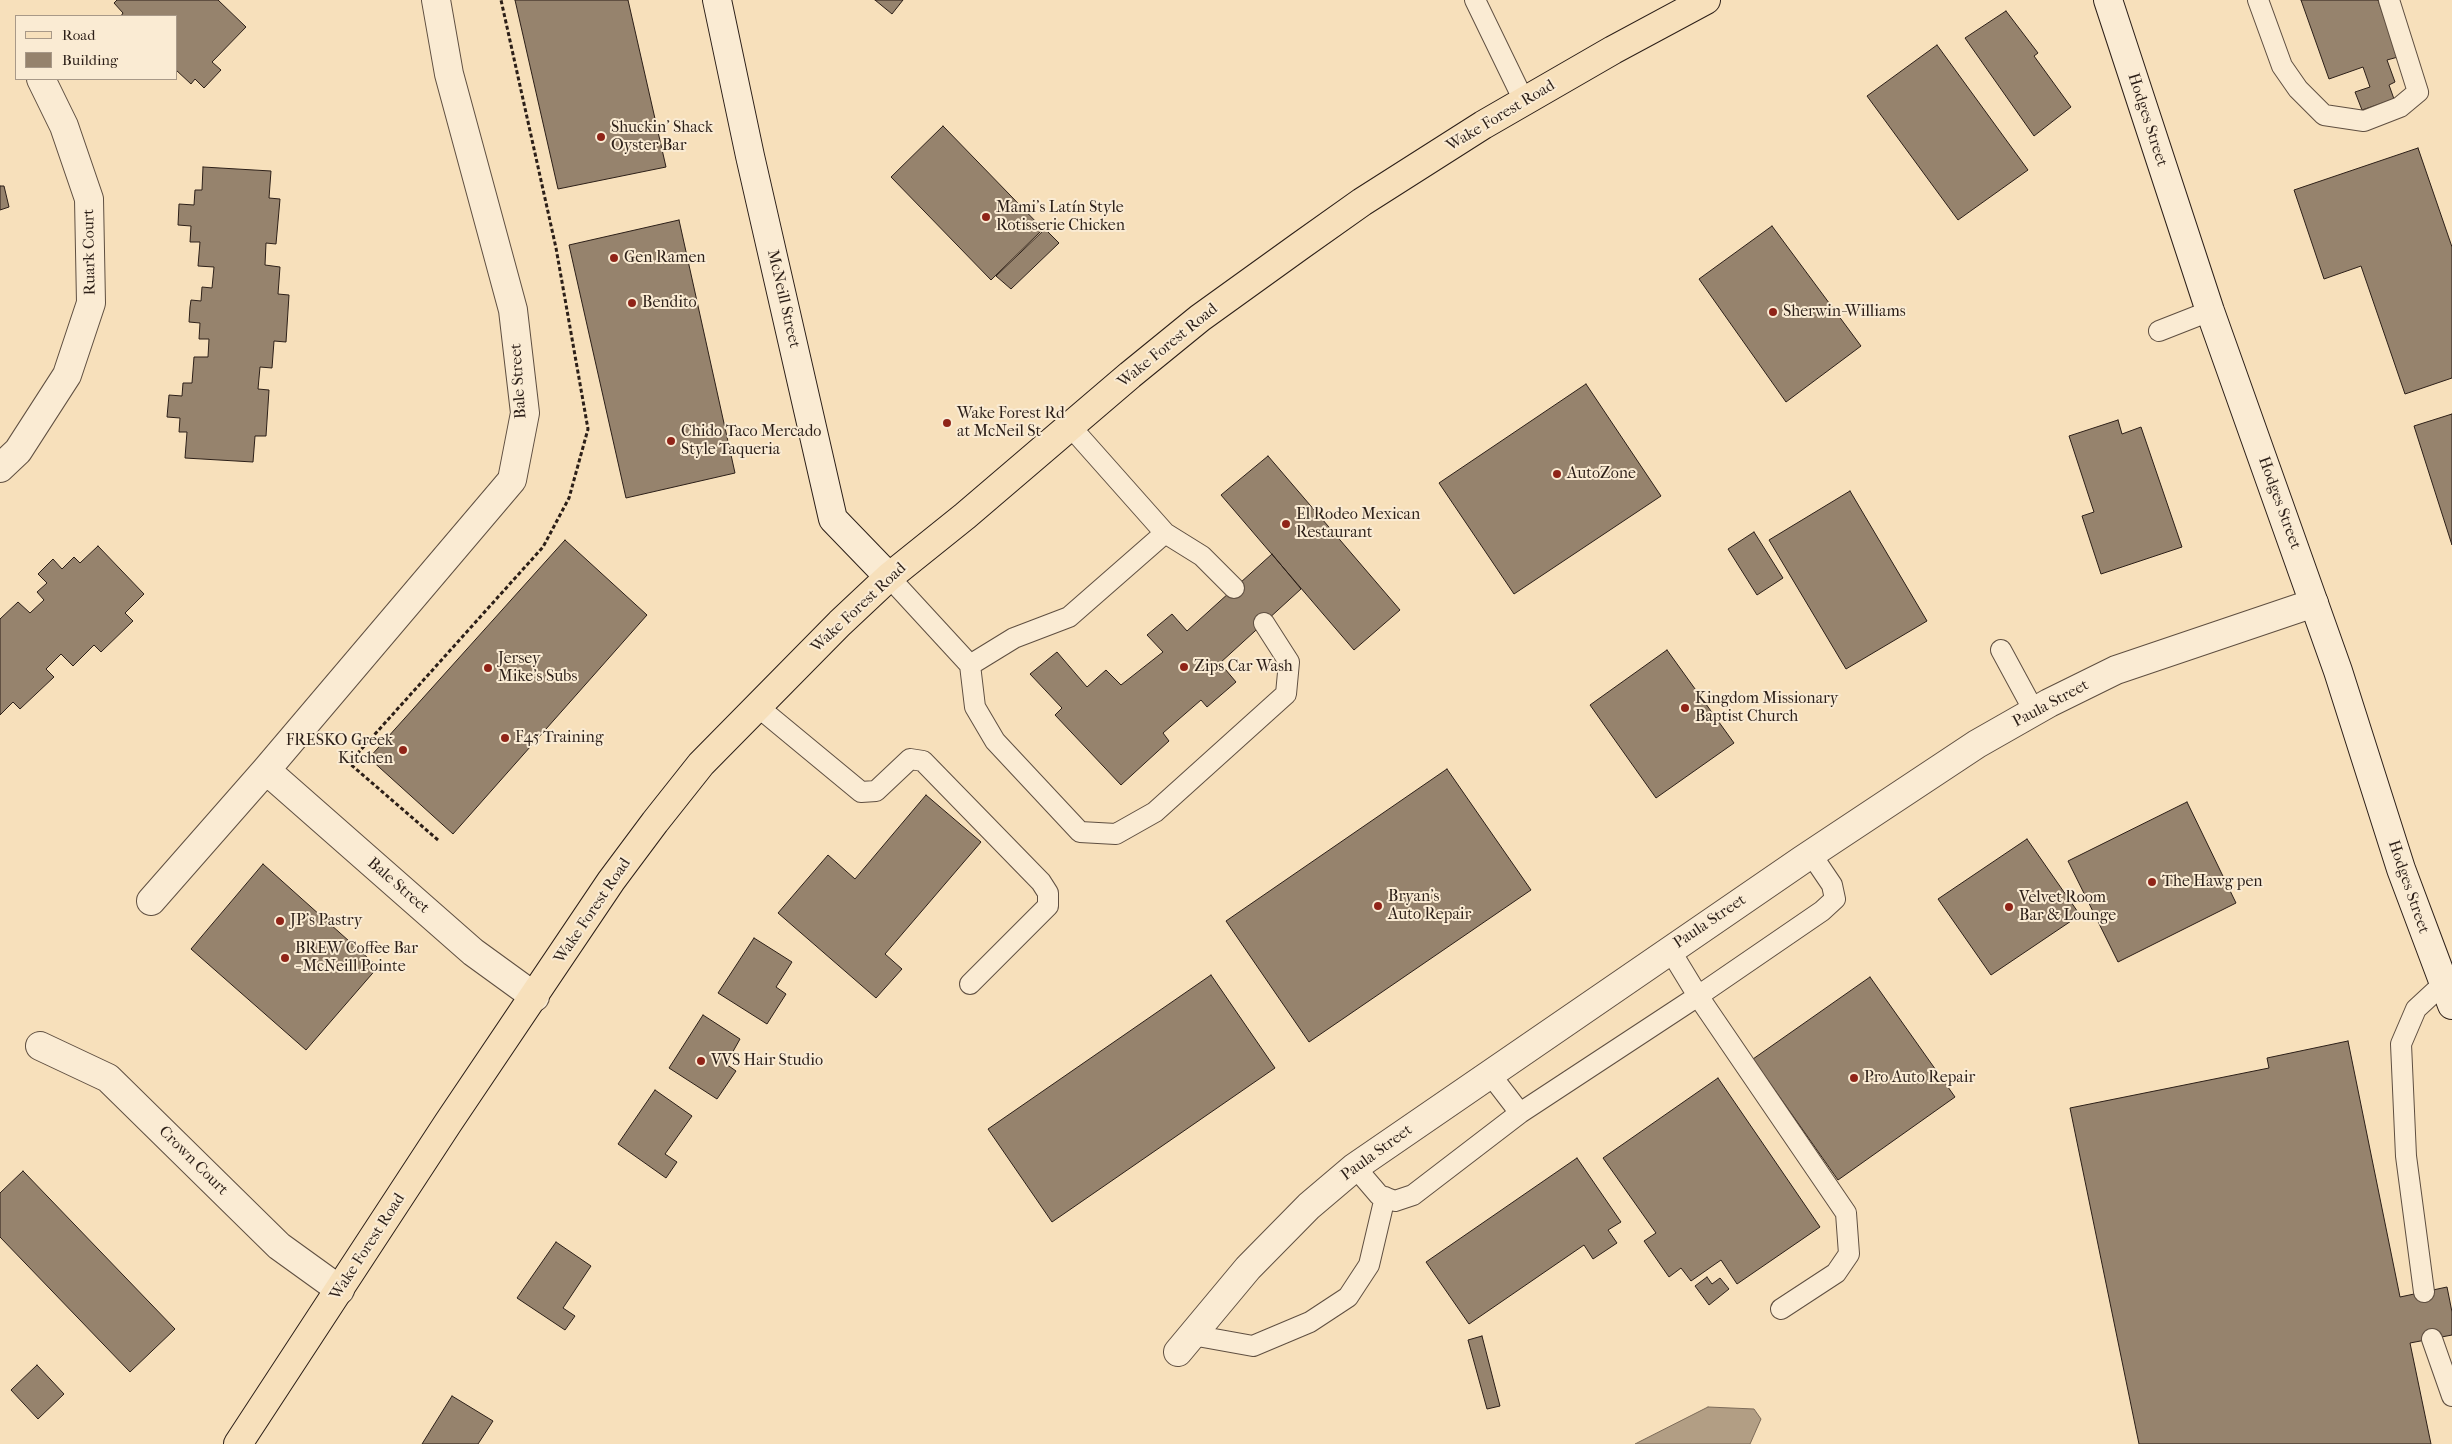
<!DOCTYPE html>
<meta charset="utf-8">
<style>
body{margin:0}
#map{position:relative;width:2452px;height:1444px;overflow:hidden;background:#f7e0bb;font-family:"IM FELL French Canon",serif}
canvas{display:block}
.legend{position:absolute;left:15px;top:15px;width:162px;height:65px;box-sizing:border-box;background:#faebd3;border:1px solid #a89988;margin:0;padding:6px 9px;list-style:none;font-size:15px;color:#2c1f18}
.legend li{display:flex;align-items:center;gap:10px;height:25px}
.legend b{width:25px;border:1px solid #a89988}
</style>
<div id="map">
<canvas width="2452" height="1444"></canvas>
<ul class="legend">
<li><b style="height:6px;background:#f7e0bb"></b>Road</li>
<li><b style="height:14px;background:#96836d"></b>Building</li>
</ul>
</div>
<script>
const g = document.querySelector('canvas').getContext('2d');
g.lineJoin = 'round';
function fillPath(path, color) { g.fillStyle = color; g.fill(path, 'evenodd'); }
const poly = rows => new Path2D(rows.map(r => 'M' + r).join(''));
function trace(path, color, width, dash) { g.strokeStyle = color; g.lineWidth = width; g.lineCap = dash ? 'butt' : 'round'; g.setLineDash(dash || []); g.stroke(path); }
function drawText(font, color, halo, rows, align = 'center') {
  g.font = font + ' "IM FELL French Canon",serif'; g.lineWidth = 4; g.setLineDash([]); g.textBaseline = 'middle'; g.strokeStyle = halo; g.fillStyle = color; for (const [text, x, y, turn = 0] of rows) {
    g.save(); g.translate(x, y); g.rotate((+turn || 0) * Math.PI / 180); g.textAlign = isNaN(turn) ? turn : align; if (halo) g.strokeText(text, 0, 0); g.fillText(text, 0, 0); g.restore();
  }
}
const water = poly([
 [1708,1407,1754,1409,1761,1419,1750,1444,1635,1444,1708,1407]
]);
fillPath(water, '#b29e84');
trace(water, '#7c6b59', 1);
const building = poly([
 [117,0,218,0,246,27,212,62,221,70,204,88,195,79,191,84,176,70,176,16,121,16,123,13,114,3,117,0],
 [515,0,628,0,666,167,558,189,515,0],
 [875,0,903,0,892,14,875,0],
 [2301,0,2378,0,2398,57,2387,60,2395,82,2389,85,2394,99,2362,110,2355,92,2370,87,2363,67,2329,79,2301,0],
 [2006,11,2038,53,2034,56,2071,107,2034,136,1965,38,2006,11],
 [1937,45,2028,170,1958,220,1867,96,1937,45],
 [943,126,1043,229,991,280,891,177,943,126],
 [2418,148,2452,247,2452,378,2405,394,2361,266,2324,279,2294,190,2418,148],
 [203,167,271,171,269,198,280,199,276,244,266,243,265,265,280,267,278,294,289,295,286,342,274,341,272,368,260,367,258,389,269,390,266,436,255,436,253,462,185,458,187,432,179,432,180,418,167,417,169,395,182,396,183,383,192,383,194,357,208,357,209,339,199,339,200,323,189,322,190,307,191,300,201,301,202,287,212,288,214,267,198,266,200,242,190,242,191,226,178,225,179,204,194,205,195,190,202,190,203,167],
 [0,186,4,186,9,207,0,210,0,186],
 [679,220,735,473,626,498,569,245,679,220],
 [1772,226,1861,346,1786,402,1699,279,1772,226],
 [1045,229,1059,243,1011,289,996,276,1045,229],
 [1586,384,1661,496,1514,594,1439,483,1586,384],
 [2452,414,2452,545,2414,426,2452,414],
 [2118,420,2122,434,2141,427,2182,547,2101,574,2082,516,2094,512,2069,436,2118,420],
 [1268,456,1400,610,1354,650,1221,495,1268,456],
 [1850,491,1927,621,1846,669,1769,540,1850,491],
 [1754,532,1783,578,1757,595,1728,549,1754,532],
 [565,540,647,615,453,834,369,758,565,540],
 [98,546,144,594,125,613,133,621,101,652,94,645,73,666,61,654,46,669,54,677,20,709,13,702,0,715,0,619,18,602,30,613,44,600,37,592,47,583,38,574,53,559,62,569,74,557,80,563,98,546],
 [1272,554,1301,589,1220,663,1236,682,1207,707,1201,700,1163,733,1169,741,1121,785,1055,715,1062,708,1030,674,1057,652,1087,687,1106,670,1121,685,1163,652,1147,635,1172,614,1187,631,1272,554],
 [1667,650,1734,743,1656,798,1590,705,1667,650],
 [1447,769,1531,890,1309,1042,1226,921,1447,769],
 [926,795,981,842,885,954,902,969,876,998,778,913,828,855,855,879,926,795],
 [2187,802,2236,903,2118,962,2068,861,2187,802],
 [2027,839,2080,915,1991,975,1938,899,2027,839],
 [263,864,378,967,306,1050,191,949,263,864],
 [754,938,792,962,776,987,786,994,767,1024,718,993,754,938],
 [1211,975,1275,1068,1052,1222,988,1129,1211,975],
 [1870,977,1955,1097,1838,1180,1753,1059,1870,977],
 [703,1015,740,1039,726,1064,736,1071,717,1099,669,1068,703,1015],
 [2348,1041,2400,1297,2447,1287,2452,1312,2452,1335,2410,1343,2431,1444,2139,1444,2070,1108,2269,1068,2267,1058,2348,1041],
 [1718,1078,1820,1227,1737,1284,1721,1260,1691,1281,1681,1268,1669,1277,1644,1241,1656,1233,1603,1158,1718,1078],
 [655,1090,692,1116,665,1154,677,1162,666,1178,618,1144,655,1090],
 [1577,1158,1621,1222,1608,1230,1617,1243,1593,1259,1584,1245,1469,1324,1426,1262,1577,1158],
 [23,1171,175,1329,130,1372,0,1237,0,1193,23,1171],
 [556,1242,591,1266,563,1308,575,1316,565,1330,517,1298,556,1242],
 [1707,1277,1712,1284,1720,1278,1729,1289,1709,1305,1695,1286,1707,1277],
 [1482,1336,1500,1406,1487,1409,1468,1340,1482,1336],
 [37,1365,64,1394,38,1419,11,1390,37,1365],
 [452,1396,493,1421,478,1444,422,1444,452,1396]
]);
fillPath(building, '#96836d');
trace(building, '#2c1f18', 1);
const lane = poly([
 [1475,0,1524,101],
 [2258,0,2282,66,2298,89,2324,115,2364,121,2400,107,2418,92,2389,0],
 [2159,331,2210,311],
 [1070,426,1165,533,1202,556,1234,588],
 [889,577,970,665,975,707,995,741,1080,832,1116,834,1155,812,1286,694,1289,662,1264,623],
 [2001,650,2034,711],
 [970,665,1014,638,1069,617,1165,533],
 [757,706,861,792,876,791,910,759,923,761,1041,882,1048,893,1048,906,970,984],
 [1490,1074,1520,1113],
 [1355,1167,1379,1195,1395,1201,1413,1195,1520,1113,1698,996,1670,950],
 [2424,1292,2406,1156,2401,1044,2416,1009,2443,984],
 [1781,1309,1836,1273,1849,1254,1846,1213,1698,996,1822,911,1835,899,1832,885,1811,854],
 [1192,1335,1253,1346,1310,1322,1348,1297,1369,1265,1385,1197],
 [2432,1339,2452,1396]
]);
const street = poly([
 [0,468,18,451,67,375,91,303,89,199,64,126,41,79],
 [266,770,473,952,535,997],
 [151,901,266,770,512,480,525,413,513,310,449,74,436,0],
 [40,1046,108,1078,279,1246,340,1290],
 [1178,1352,1248,1268,1309,1206,1355,1167,1802,860,1977,744,2049,703,2116,670,2314,603]
]);
const secondary = poly([
 [717,0,750,156,833,519,889,577],
 [2108,0,2210,311,2338,671,2401,869,2452,1005]
]);
const primary = poly([
 [238,1444,448,1123,611,881,655,822,701,764,840,623,889,577,965,516,1130,375,1200,318,1300,246,1362,202,1483,125,1613,50,1706,0]
]);
trace(lane, '#5f4f41', 22);
trace(street, '#5f4f41', 30);
trace(secondary, '#2c1f18', 30);
trace(primary, '#2c1f18', 30);
trace(poly([
 [438,840,349,763,543,547,569,498,588,429,556,248,501,0]
]), '#2c1f18', 3, [4, 2.5]);
trace(lane, '#faebd3', 20);
trace(street, '#faebd3', 28);
trace(secondary, '#faebd3', 28);
trace(primary, '#f7e0bb', 28);
for (const [x, y, r, color] of [
 [601,137,5,"#8f2418"],
 [986,217,5,"#8f2418"],
 [614,258,5,"#8f2418"],
 [632,303,5,"#8f2418"],
 [1773,312,5,"#8f2418"],
 [947,423,5,"#8f2418"],
 [671,441,5,"#8f2418"],
 [1557,474,5,"#8f2418"],
 [1286,524,5,"#8f2418"],
 [1184,667,5,"#8f2418"],
 [488,668,5,"#8f2418"],
 [1685,708,5,"#8f2418"],
 [505,738,5,"#8f2418"],
 [403,750,5,"#8f2418"],
 [2152,882,5,"#8f2418"],
 [1378,906,5,"#8f2418"],
 [2009,907,5,"#8f2418"],
 [280,921,5,"#8f2418"],
 [285,958,5,"#8f2418"],
 [701,1061,5,"#8f2418"],
 [1854,1078,5,"#8f2418"]
]) { const dot = new Path2D(); dot.arc(x, y, r, 0, 2 * Math.PI); g.fillStyle = color; g.fill(dot); trace(dot, '#faebd3', 2); }
drawText('16px', '#2c1f18', '#faebd3', [
 ["Wake Forest Road",1501,116,-31],
 ["Hodges Street",2147,120,72],
 ["Ruark Court",90,252,-91],
 ["McNeill Street",783,299,77],
 ["Wake Forest Road",1168,346,-39],
 ["Bale Street",519,381,-94],
 ["Hodges Street",2279,503,70],
 ["Wake Forest Road",859,608,-43],
 ["Paula Street",2051,704,-28],
 ["Bale Street",398,886,41],
 ["Hodges Street",2408,887,71],
 ["Wake Forest Road",593,911,-56],
 ["Paula Street",1710,922,-34],
 ["Paula Street",1377,1153,-36],
 ["Crown Court",193,1161,45],
 ["Wake Forest Road",368,1247,-57]
]);
drawText('16px', '#2c1f18', '#faebd3', [
 ["Shuckin' Shack",611,128],
 ["Oyster Bar",611,146],
 ["Mami's Latín Style",996,208],
 ["Rotisserie Chicken",996,226],
 ["Gen Ramen",624,258],
 ["Bendito",642,303],
 ["Sherwin-Williams",1783,312],
 ["Wake Forest Rd",957,414],
 ["at McNeil St",957,432],
 ["Chido Taco Mercado",681,432],
 ["Style Taqueria",681,450],
 ["AutoZone",1567,474],
 ["El Rodeo Mexican",1296,515],
 ["Restaurant",1296,533],
 ["Jersey",498,659],
 ["Mike's Subs",498,677],
 ["Zips Car Wash",1194,667],
 ["Kingdom Missionary",1695,699],
 ["Baptist Church",1695,717],
 ["F45 Training",515,738],
 ["FRESKO Greek",393,741,"right"],
 ["Kitchen",393,759,"right"],
 ["The Hawg pen",2162,882],
 ["Bryan's",1388,897],
 ["Auto Repair",1388,915],
 ["Velvet Room",2019,898],
 ["Bar & Lounge",2019,916],
 ["JP's Pastry",290,921],
 ["BREW Coffee Bar",295,949],
 ["- McNeill Pointe",295,967],
 ["VVS Hair Studio",711,1061],
 ["Pro Auto Repair",1864,1078]
], 'left');
</script>
